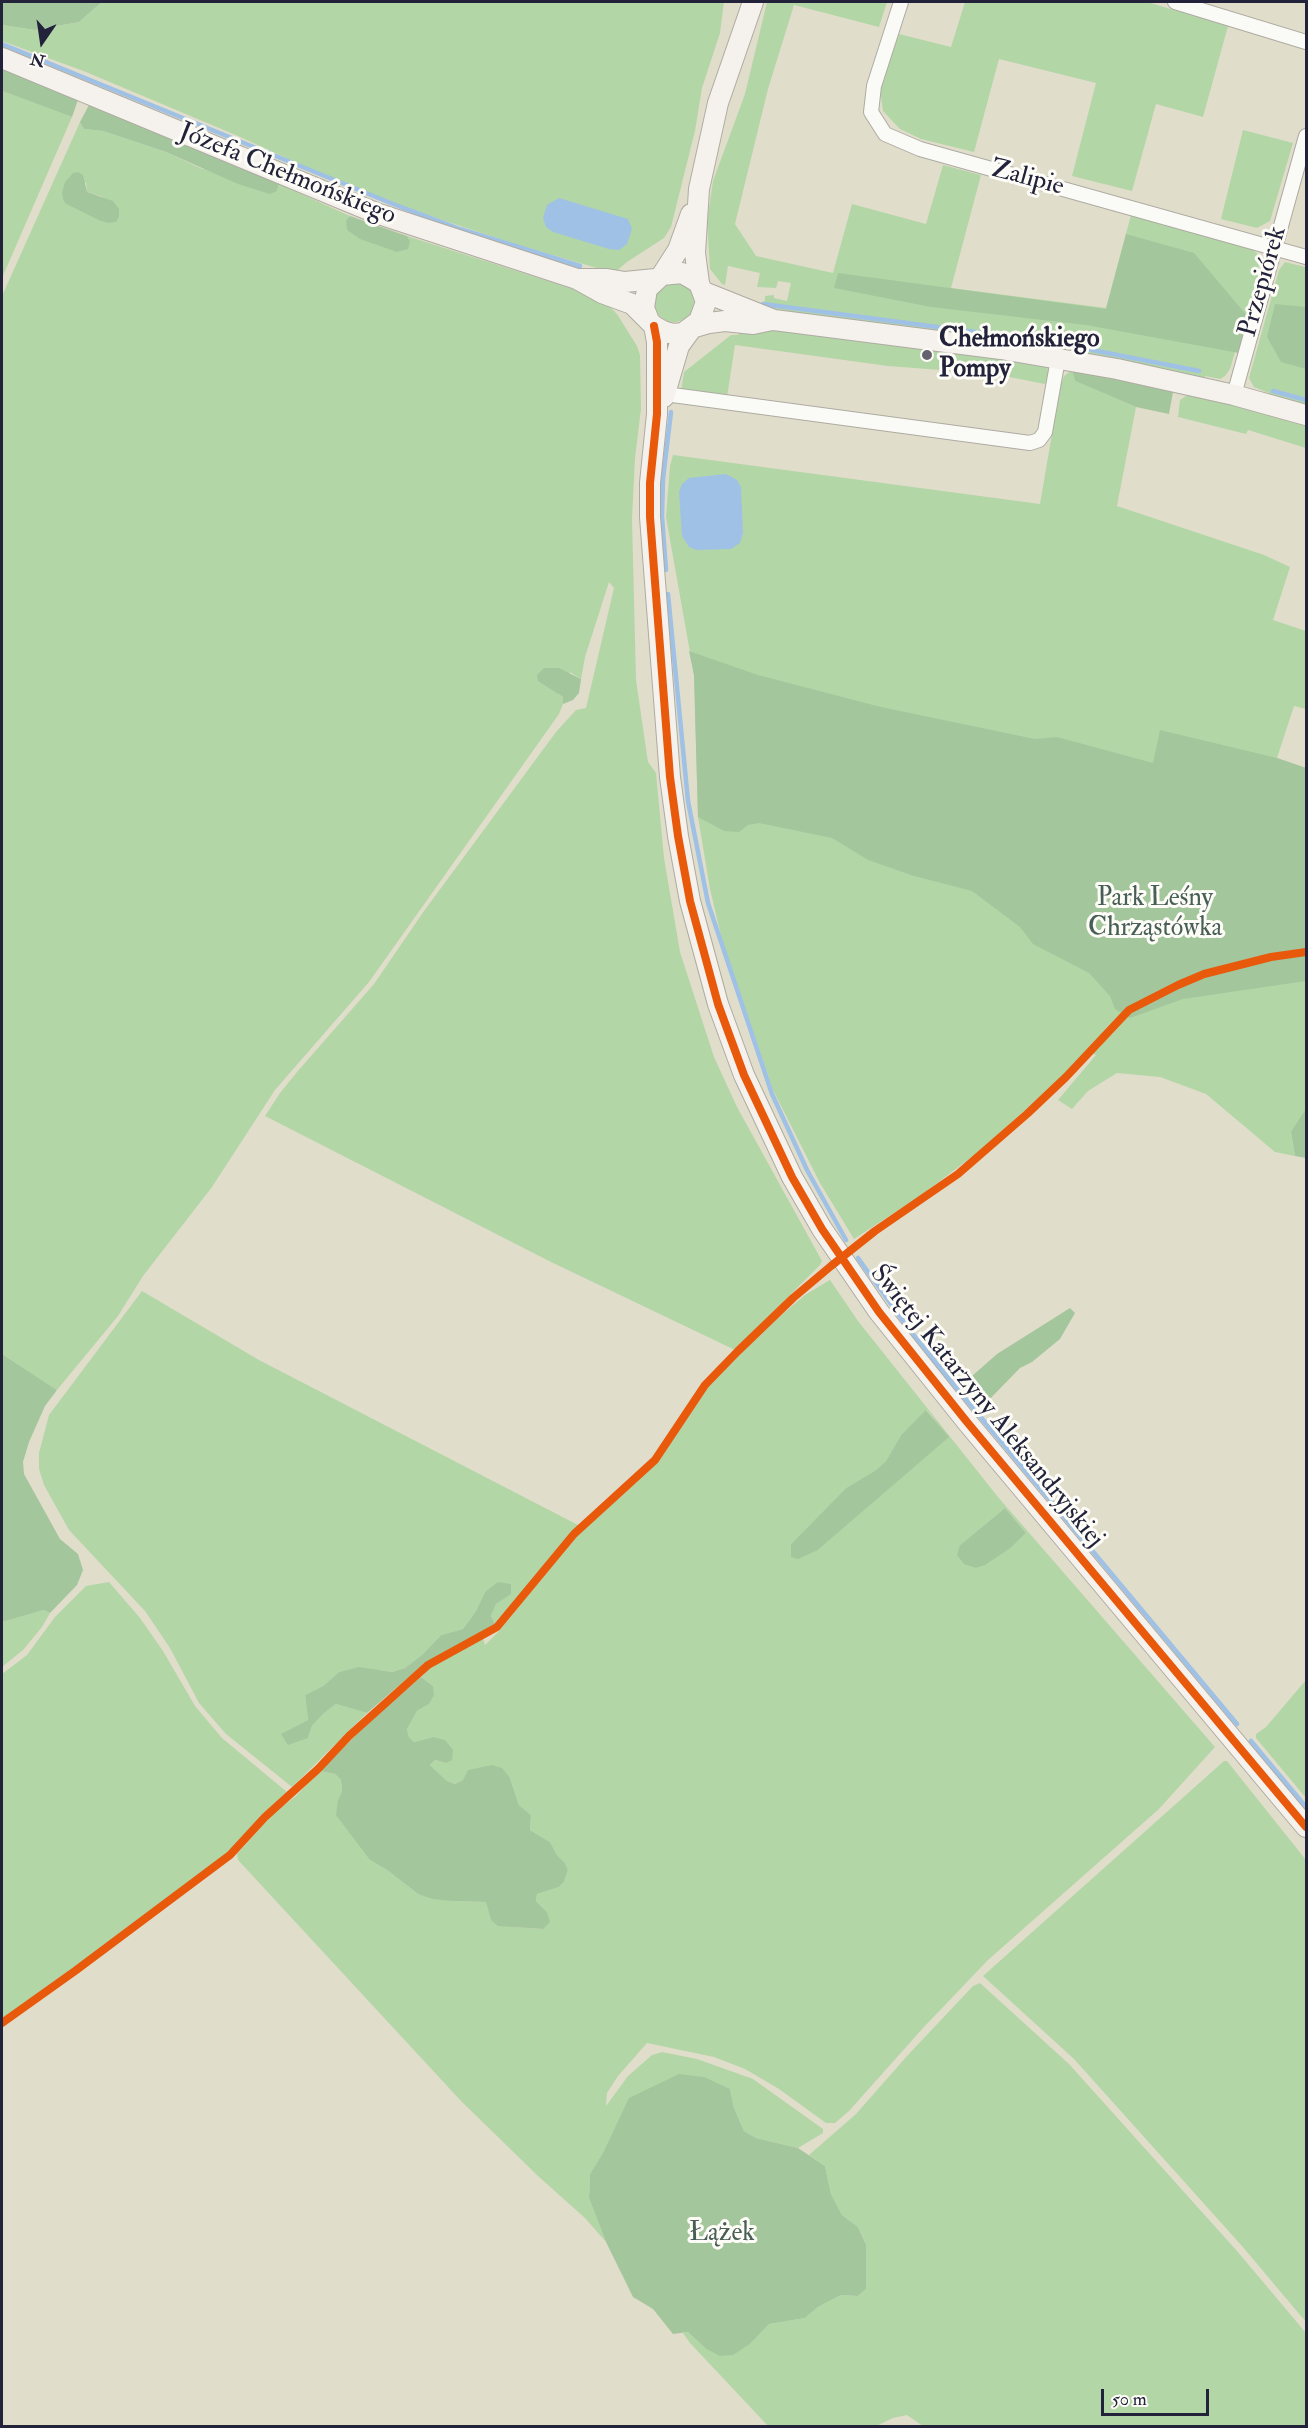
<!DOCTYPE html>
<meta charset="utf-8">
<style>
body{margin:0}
#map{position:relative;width:1308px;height:2428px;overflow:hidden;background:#e1ddcb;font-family:"IM FELL Double Pica",serif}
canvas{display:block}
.frame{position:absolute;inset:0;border:3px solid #22223b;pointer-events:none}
.north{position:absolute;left:12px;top:12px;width:60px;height:60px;-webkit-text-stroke:4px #fdfcf7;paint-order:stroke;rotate:193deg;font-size:16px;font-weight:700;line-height:24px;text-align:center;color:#22223b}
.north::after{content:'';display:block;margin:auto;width:21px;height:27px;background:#22223b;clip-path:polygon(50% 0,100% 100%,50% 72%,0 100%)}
.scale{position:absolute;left:1101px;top:2389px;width:108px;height:27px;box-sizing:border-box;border:3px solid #22223b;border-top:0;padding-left:8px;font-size:18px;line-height:21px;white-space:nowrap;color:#22223b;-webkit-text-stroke:4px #fdfcf7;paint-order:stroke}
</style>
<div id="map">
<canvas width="1308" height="2428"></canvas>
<div class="frame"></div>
<div class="north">N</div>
<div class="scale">50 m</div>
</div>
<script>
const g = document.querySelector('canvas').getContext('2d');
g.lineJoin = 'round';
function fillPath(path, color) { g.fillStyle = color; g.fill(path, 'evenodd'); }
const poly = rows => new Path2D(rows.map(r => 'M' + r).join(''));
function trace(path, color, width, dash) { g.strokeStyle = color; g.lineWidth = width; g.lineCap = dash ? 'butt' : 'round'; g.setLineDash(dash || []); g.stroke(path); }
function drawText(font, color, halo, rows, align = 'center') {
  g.font = font + ' "IM FELL Double Pica",serif'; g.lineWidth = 6; g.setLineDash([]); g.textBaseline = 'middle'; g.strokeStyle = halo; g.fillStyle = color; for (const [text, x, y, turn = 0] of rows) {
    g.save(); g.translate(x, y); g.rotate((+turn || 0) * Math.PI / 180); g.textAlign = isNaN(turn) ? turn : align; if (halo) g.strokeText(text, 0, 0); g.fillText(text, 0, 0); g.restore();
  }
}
fillPath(poly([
 [102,2,724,2,720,33,702,88,695,131,671,227,664,238,627,262,614,273,518,245,372,197,238,136,86,72,2,41,2,25,35,30,79,22],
 [767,2,887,2,879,27,794,5,768,89,735,224,756,256,833,273,852,204,926,224,943,165,981,175,951,288,1106,308,1131,215,1138,211,1256,247,1254,251,1261,257,1257,273,1261,274,1239,353,1235,352,1230,369,1225,376,1220,379,1205,376,1204,381,1020,345,1020,341,1014,340,1013,344,771,313,764,307,765,296,774,295,774,298,787,301,791,283,778,281,776,288,757,287,760,273,728,266,725,285,722,284,710,269,707,222,713,181,745,94],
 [965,2,1147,2,1228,26,1203,117,1156,104,1132,191,1072,176,1096,83,999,59,974,152,921,139,900,129,883,111,880,89,899,34,951,47],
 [2,91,72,117,2,278],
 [80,122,84,129,103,131,166,152,200,168,277,191,279,184,350,216,346,220,410,241,407,236,607,300,607,304,617,314,637,346,640,355,641,409,635,458,632,519,636,680,648,762,656,773,664,858,680,952,714,1057,737,1107,822,1261,820,1265,735,1350,551,1262,265,1116,280,1093,297,1072,374,984,424,911,556,732,576,710,586,708,614,588,609,582,585,657,581,679,570,672,558,694,563,697,563,704,559,714,369,982,275,1090,212,1187,143,1276,118,1316,57,1390,2,1354,2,296],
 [86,182,87,192,103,197,98,220,66,204],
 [1243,130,1293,143,1270,221,1257,228,1221,219],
 [1285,262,1305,267,1306,264,1306,409,1268,397,1269,393,1254,387,1249,378,1279,270],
 '654 302a20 20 0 1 1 40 0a20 20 0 1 1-40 0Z',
 [743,323,820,336,1042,364,1048,369,1048,375,1045,384,994,374,888,366,735,345,727,397,681,391,684,372,731,335,738,335],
 [1072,370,1075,381,1136,407,1117,506,1264,555,1290,567,1273,620,1306,631,1306,709,1294,706,1277,758,1306,768,1306,1130,1291,1132,1295,1156,1275,1152,1206,1094,1160,1077,1117,1073,1088,1091,1072,1109,1058,1100,1096,1055,1087,1051,1069,1071,977,1153,920,1196,854,1239,820,1183,773,1090,722,940,710,889,698,817,694,675,666,517,670,466,673,455,1040,504,1060,387,1064,376],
 [1189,394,1202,395,1306,424,1306,448,1248,430,1246,434,1178,417,1180,400],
 [830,1280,858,1321,998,1497,1215,1747,1159,1809,988,1960,923,2028,849,2111,835,2123,826,2123,779,2089,745,2069,714,2057,647,2043,618,2076,607,2093,606,2106,628,2076,652,2055,662,2052,697,2059,753,2079,823,2129,823,2133,798,2148,756,2138,744,2131,734,2108,730,2089,604,2151,590,2174,589,2198,606,2242,585,2218,538,2176,461,2101,238,1860,237,1854,275,1812,296,1796,320,1771,335,1774,341,1780,342,1791,338,1800,370,1860,387,1870,418,1894,451,1901,487,1902,491,1920,514,1927,542,1929,547,1912,536,1901,537,1894,559,1887,564,1882,568,1870,565,1863,557,1855,550,1842,530,1830,531,1815,519,1805,510,1778,463,1780,455,1784,447,1781,430,1765,435,1760,446,1763,433,1737,414,1742,409,1737,407,1729,417,1711,429,1704,433,1686,421,1677,430,1668,483,1638,485,1645,499,1631,576,1537,615,1498,657,1462,708,1387,760,1333,805,1295],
 [927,1410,948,1437,818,1550,791,1544,846,1488,876,1470,886,1461,901,1435],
 [1005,1508,1026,1533,1012,1547,976,1568,960,1545],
 [142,1291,259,1360,578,1525,495,1624,491,1616,496,1604,510,1594,485,1592,476,1611,463,1629,441,1635,423,1654,405,1668,392,1672,359,1668,339,1672,323,1686,305,1695,308,1720,282,1734,308,1738,312,1726,323,1714,336,1704,367,1713,292,1787,226,1734,199,1703,170,1648,145,1611,69,1530,44,1485,39,1469,39,1453,49,1415],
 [109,1582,140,1618,163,1651,195,1706,222,1738,287,1792,263,1814,229,1852,74,1969,2,2019,2,1674,27,1655,55,1617,86,1586],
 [44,1610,50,1613,42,1627,23,1650,2,1667,2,1622],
 [1306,1680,1306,1798,1256,1738,1256,1734,1266,1727],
 [1224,1761,1227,1761,1306,1860,1306,2322,1242,2246,1074,2059,983,1976],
 [980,1983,1069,2064,1237,2251,1306,2333,1306,2426,923,2426,907,2415,893,2418,876,2426,768,2426,690,2343,683,2333,688,2332,705,2348,751,2343,769,2324,805,2318,818,2307,841,2295,858,2296,866,2289,866,2243,858,2227,842,2215,831,2194,825,2166,809,2155,856,2114,907,2056,973,1986]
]), '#b3d6a7');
fillPath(poly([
 [2,2,102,2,79,22,35,30,2,25],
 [2,67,79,97,72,117,2,91],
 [90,103,279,184,277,191,270,194,238,184,166,152,103,131,84,129,80,122],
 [78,172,83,175,87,192,113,201,119,209,119,217,116,222,108,223,98,220,66,204,63,199,62,193,65,182,73,173],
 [350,216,407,236,410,241,408,249,397,252,360,239,347,230,346,220],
 [1126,234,1194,253,1249,318,1239,353,1086,325,931,307,834,288,838,273,1106,309],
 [1275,304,1306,307,1306,369,1281,362,1267,337],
 [1072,370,1169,385,1173,392,1169,414,1136,407,1075,381],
 [689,651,758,675,881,707,1035,739,1057,737,1153,763,1160,730,1277,758,1306,768,1306,981,1183,999,1130,1018,1115,1009,1110,996,1089,973,1033,944,1020,927,972,891,914,876,868,860,832,838,759,823,748,825,739,832,724,831,698,817,694,675],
 [544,668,559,668,581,679,579,693,573,700,563,704,563,697,538,681,537,675],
 [1306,1109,1306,1158,1295,1156,1291,1132],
 [1070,1308,1075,1313,1060,1339,1032,1362,1020,1368,982,1407,963,1384,997,1354],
 [2,1354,57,1390,45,1406,29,1442,23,1462,24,1474,60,1539,78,1554,83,1570,77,1585,50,1613,44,1610,2,1622],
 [926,1410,949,1437,818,1550,798,1559,791,1557,791,1544,846,1488,876,1470,886,1461,901,1435],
 [1005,1508,1026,1533,1012,1547,985,1565,976,1568,964,1564,957,1555,960,1545],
 [498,1582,511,1584,511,1594,496,1604,491,1616,495,1624,425,1663,367,1713,336,1704,323,1714,312,1726,308,1738,288,1745,281,1734,308,1720,305,1695,323,1686,339,1672,359,1667,392,1672,405,1668,423,1654,441,1635,463,1629,476,1611,485,1592],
 [421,1677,433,1686,434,1695,429,1704,417,1711,407,1729,409,1737,414,1742,433,1737,445,1740,453,1750,452,1760,446,1763,435,1760,430,1765,447,1781,455,1784,463,1780,468,1770,492,1765,502,1768,510,1778,519,1805,531,1815,530,1830,550,1842,557,1855,565,1863,568,1870,564,1882,559,1887,537,1894,536,1901,547,1912,550,1922,543,1929,498,1926,491,1920,486,1902,451,1901,433,1899,418,1894,387,1870,370,1860,336,1815,338,1800,342,1791,341,1780,335,1774,320,1771,373,1718],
 [679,2074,704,2077,730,2089,734,2108,744,2131,756,2138,798,2148,825,2166,831,2194,842,2215,858,2227,866,2244,866,2289,858,2296,841,2295,818,2307,805,2318,769,2324,751,2343,733,2355,720,2356,705,2348,688,2332,673,2334,653,2309,633,2297,606,2242,589,2198,590,2174,604,2151,629,2098]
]), '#a4c69c');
fillPath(poly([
 [559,198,628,219,632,229,627,244,619,250,609,249,553,232,546,227,543,218,547,205],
 [726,474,737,480,741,487,743,533,740,543,731,549,696,550,689,547,682,536,679,492,682,484,689,478]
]), '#9fc1e5');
trace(poly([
 [2,44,393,204,460,229,580,266],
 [763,304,1051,342,1199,371],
 [1273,391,1306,400],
 [666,570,662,516,663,479,671,412],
 [668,594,688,801,708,903,772,1094,807,1170,846,1240],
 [858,1258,911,1332,958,1390,1237,1724],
 [1251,1741,1306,1807]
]), '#9fc1e5', 4.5);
const street = poly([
 [901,2,874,86,871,112,885,134,920,149,1306,257],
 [1175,2,1306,42],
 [665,394,1030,443,1039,440,1045,432,1058,359],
 [1234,395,1306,136]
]);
const secondary = poly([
 [2,58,376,213,577,279,602,293,632,304,654,326,663,331,673,334,683,333,699,321,706,302,699,283,682,273,662,275,647,289,644,308,648,318],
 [662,275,678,250,691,214],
 [579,279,607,279,625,282,655,279],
 [699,283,695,253,699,189,718,103,753,2],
 [704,292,774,320,1001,349,1117,369,1234,395,1306,415],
 [654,326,657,342,657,414,650,483,650,517,670,777,678,836,690,901,718,1004,744,1075,792,1177,822,1229,879,1312,967,1422,1306,1827],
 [664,397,679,346,692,328,709,323,725,321,753,324,772,320]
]);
trace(street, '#aeaba2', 16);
trace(secondary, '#aeaba2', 22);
trace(street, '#fafaf7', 14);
trace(secondary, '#f5f1ec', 20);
trace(poly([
 [654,326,657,342,657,414,650,483,650,517,670,777,678,836,690,901,718,1004,744,1075,792,1177,822,1229,879,1312,967,1422,1306,1827],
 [2,2023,75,1971,230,1855,265,1817,318,1769,349,1736,428,1665,497,1627,574,1534,655,1460,705,1385,738,1351,793,1298,831,1266,875,1231,958,1174,1027,1114,1066,1077,1129,1010,1178,985,1204,974,1271,957,1306,952]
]), '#e8590c', 8);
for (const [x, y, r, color] of [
 [927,355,6,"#65636d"]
]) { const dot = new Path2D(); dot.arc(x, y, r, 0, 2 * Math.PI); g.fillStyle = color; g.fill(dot); trace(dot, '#fdfcf7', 2); }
drawText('26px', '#22223b', '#fdfcf7', [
 ["Józefa Chełmońskiego",287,175,22],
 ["Zalipie",1027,179,15],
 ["Przepiórek",1264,282,-74],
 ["Świętej Katarzyny Aleksandryjskiej",986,1407,51]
]);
drawText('bold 26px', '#22223b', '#fdfcf7', [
 ["Chełmońskiego",939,340],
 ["Pompy",939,370]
], 'left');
drawText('26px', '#485f57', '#fdfcf7', [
 ["Park Leśny",1155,899],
 ["Chrząstówka",1155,929],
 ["Łążek",722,2234]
]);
</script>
